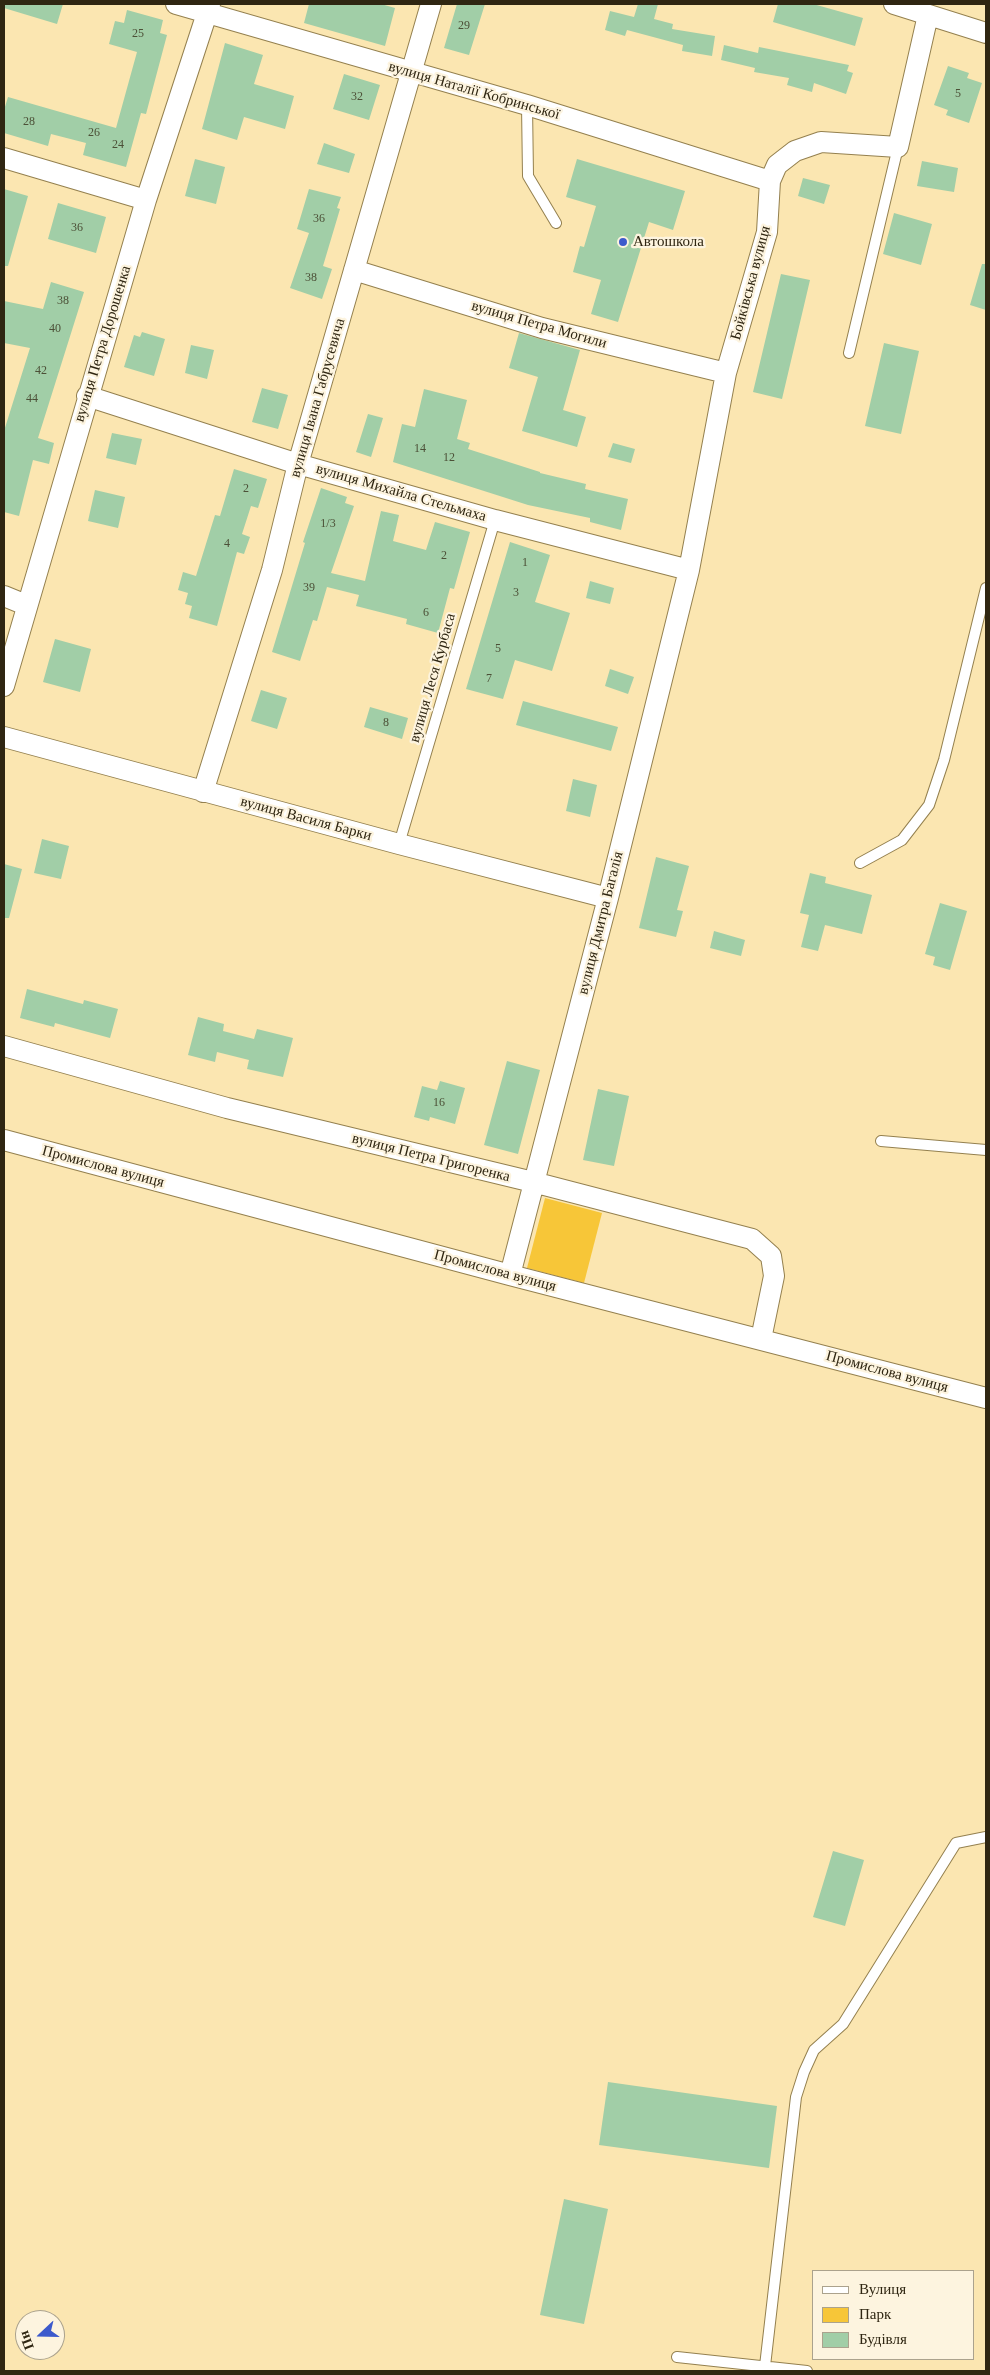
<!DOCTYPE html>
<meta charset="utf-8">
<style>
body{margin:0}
#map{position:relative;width:990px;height:2375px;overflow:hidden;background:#fbe6b1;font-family:Georgia,serif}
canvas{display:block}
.frame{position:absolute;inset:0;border:5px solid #2f2612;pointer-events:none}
.legend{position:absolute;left:812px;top:2270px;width:162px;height:90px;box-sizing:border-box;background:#fdf4df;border:1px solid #aba28d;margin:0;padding:6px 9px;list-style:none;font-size:15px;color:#2f2612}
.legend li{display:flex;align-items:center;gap:10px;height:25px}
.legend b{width:25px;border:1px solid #aba28d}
.north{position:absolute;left:15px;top:2310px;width:50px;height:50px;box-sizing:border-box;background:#fdf4df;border:1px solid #aba28d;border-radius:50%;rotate:249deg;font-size:14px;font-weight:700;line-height:20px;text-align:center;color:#2f2612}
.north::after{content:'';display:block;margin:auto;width:18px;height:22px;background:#3d5acc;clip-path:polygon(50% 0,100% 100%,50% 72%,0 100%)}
</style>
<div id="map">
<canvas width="990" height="2375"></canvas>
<div class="frame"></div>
<ul class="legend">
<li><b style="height:6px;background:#fff"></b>Вулиця</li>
<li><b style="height:14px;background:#f7c638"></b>Парк</li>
<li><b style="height:14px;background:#a1cea7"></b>Будівля</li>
</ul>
<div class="north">Пн</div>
</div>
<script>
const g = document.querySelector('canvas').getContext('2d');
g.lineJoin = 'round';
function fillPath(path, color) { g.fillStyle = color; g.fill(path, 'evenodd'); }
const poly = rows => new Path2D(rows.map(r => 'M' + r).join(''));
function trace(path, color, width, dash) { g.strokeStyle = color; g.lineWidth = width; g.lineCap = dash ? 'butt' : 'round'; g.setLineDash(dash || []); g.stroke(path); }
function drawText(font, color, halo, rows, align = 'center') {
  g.font = font + ' Georgia,serif'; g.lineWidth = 4.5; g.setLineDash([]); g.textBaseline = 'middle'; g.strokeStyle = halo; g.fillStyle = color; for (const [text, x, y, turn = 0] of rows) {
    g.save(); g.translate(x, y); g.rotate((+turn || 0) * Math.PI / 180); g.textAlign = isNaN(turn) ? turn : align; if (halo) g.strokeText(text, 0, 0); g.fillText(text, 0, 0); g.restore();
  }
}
fillPath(poly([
 [545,1198,602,1213,584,1283,527,1268]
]), '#f7c638');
fillPath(poly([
 [4,4,63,4,57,24,4,8],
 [309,4,381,4,395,8,385,46,304,23],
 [457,4,485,4,469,55,444,48],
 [638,4,658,4,654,19,673,24,672,29,715,36,712,56,682,51,683,45,627,30,625,36,605,30,610,11,634,17],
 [778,4,813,4,863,18,855,46,773,22],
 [127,10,163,20,160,33,167,35,146,114,141,113,126,167,83,155,86,143,51,134,48,146,4,133,4,110,8,97,116,128,137,52,109,44,115,21,124,23],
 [225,43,263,55,254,84,294,96,285,129,244,117,237,140,202,129],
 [724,45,758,53,759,47,849,65,847,71,853,73,846,94,814,83,812,92,787,85,789,78,754,72,755,68,721,60],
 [948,66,969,73,967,78,982,83,969,123,946,115,948,110,934,105],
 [344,74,380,85,369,120,333,109],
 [324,143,355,154,349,173,317,164],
 [195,159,225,167,216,204,185,196],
 [577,159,685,191,673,230,649,222,618,322,591,314,601,280,573,272,580,246,584,247,596,206,566,197],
 [922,161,958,168,954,192,917,186],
 [803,178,830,185,824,204,798,196],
 [4,189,28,196,8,266,4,266],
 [309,189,341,197,337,208,340,209,323,266,332,269,322,299,290,288,309,233,297,229],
 [58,203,106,217,96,253,48,239],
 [894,213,932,224,921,265,883,254],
 [982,264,986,264,986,310,970,305],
 [781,274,810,280,782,399,753,392],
 [51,282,84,292,38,438,54,443,49,464,33,460,19,516,4,512,4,431,30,348,4,343,4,301,43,309],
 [142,332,165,339,154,376,124,367,134,335,140,337],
 [519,333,580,350,563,410,586,417,577,447,522,431,538,377,509,368],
 [884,343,919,351,901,434,865,426],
 [191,345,214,350,207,379,185,373],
 [262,388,288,395,278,429,252,422],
 [424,389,467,400,457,439,470,443,468,449,540,472,540,473,586,484,585,489,628,499,621,530,590,522,590,518,528,505,393,462,402,424,415,427],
 [368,414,383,418,371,457,356,452],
 [112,433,142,439,136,465,106,458],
 [613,443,635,449,631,463,608,457],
 [234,469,267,479,258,508,251,506,242,534,250,537,244,554,237,552,217,626,189,618,192,606,185,604,188,593,178,590,183,572,196,576,215,515,220,516],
 [321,488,347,497,345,503,354,506,331,573,365,581,381,511,399,515,393,541,426,550,435,522,470,532,454,589,450,588,438,633,406,624,407,619,356,606,359,595,327,587,317,621,313,620,300,661,272,652,305,543,303,542],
 [95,490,125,497,118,528,88,521],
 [510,542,550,555,535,602,570,613,552,671,515,660,503,699,466,689],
 [590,581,614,588,610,604,586,598],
 [55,639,91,649,80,692,43,682],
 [610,669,634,677,628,694,605,686],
 [261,690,287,698,277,729,251,721],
 [523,701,618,727,611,751,516,725],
 [370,707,408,718,402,739,364,727],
 [573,779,597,785,590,817,566,811],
 [42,839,69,846,61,879,34,873],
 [656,857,689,866,677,910,683,911,676,937,639,928],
 [4,864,22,869,9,918,4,918],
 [810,873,826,877,825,883,872,895,862,934,825,925,818,951,801,947,809,915,800,913],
 [940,903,967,911,950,970,933,965,935,957,925,954],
 [714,931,745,940,741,956,710,948],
 [27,989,83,1004,84,1000,118,1009,110,1038,55,1023,54,1027,20,1018],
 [198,1017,224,1024,223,1031,254,1039,257,1029,293,1038,283,1077,247,1069,249,1060,217,1052,215,1062,188,1055],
 [507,1061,540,1070,518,1154,484,1145],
 [440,1081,465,1088,455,1124,430,1117,429,1121,414,1117,422,1086,437,1090],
 [598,1089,629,1096,614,1166,583,1160],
 [833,1851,864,1860,845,1926,813,1917],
 [608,2082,777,2106,769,2168,599,2145],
 [564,2199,608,2209,584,2324,540,2315]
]), '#a1cea7');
const lane = poly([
 [527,105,528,176,556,223],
 [849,353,898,147],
 [399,844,495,520],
 [860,863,902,840,929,805,944,760,986,588],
 [881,1141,986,1150],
 [677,2357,807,2371],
 [765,2366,796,2097,804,2072,814,2050,843,2024,956,1843,986,1837]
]);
const street = poly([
 [176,4,527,105,770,181],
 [894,4,986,33],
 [4,158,146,200],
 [354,270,542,328,726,373],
 [87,396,298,464,495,520,689,570],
 [4,596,26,605],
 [4,686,146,200,210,4],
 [4,737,399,844,608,898],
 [203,792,272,570,298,464,431,4],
 [4,1046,227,1108,533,1182,752,1239,771,1256,774,1276,761,1339],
 [4,1140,510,1275,986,1398],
 [510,1275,608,898,689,570,726,373,767,232,770,181,777,165,795,151,821,142,898,147,928,15]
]);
trace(lane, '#94804f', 12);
trace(street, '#94804f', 22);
trace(lane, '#fff', 10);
trace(street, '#fff', 20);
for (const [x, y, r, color] of [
 [623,242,5,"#3d5acc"]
]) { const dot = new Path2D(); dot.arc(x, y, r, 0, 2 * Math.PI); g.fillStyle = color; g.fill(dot); trace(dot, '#fdf4df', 2); }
drawText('12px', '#4c5037', null, [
 ["29",464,26],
 ["25",138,34],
 ["5",958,94],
 ["32",357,97],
 ["28",29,122],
 ["26",94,133],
 ["24",118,145],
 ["36",319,219],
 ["36",77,228],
 ["38",311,278],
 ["38",63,301],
 ["40",55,329],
 ["42",41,371],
 ["44",32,399],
 ["14",420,449],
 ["12",449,458],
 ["2",246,489],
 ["1/3",328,524],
 ["4",227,544],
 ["2",444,556],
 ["1",525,563],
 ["39",309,588],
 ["3",516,593],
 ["6",426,613],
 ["5",498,649],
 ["7",489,679],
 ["8",386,723],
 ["16",439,1103]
]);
drawText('15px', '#2f2612', '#fdf4df', [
 ["вулиця Наталії Кобринської",474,91,16],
 ["Бойківська вулиця",751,283,-75],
 ["вулиця Петра Могили",539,325,16],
 ["вулиця Петра Дорошенка",103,344,-73],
 ["вулиця Івана Габрусевича",318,398,-74],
 ["вулиця Михайла Стельмаха",401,493,16],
 ["вулиця Леся Курбаса",433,678,-74],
 ["вулиця Василя Барки",306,819,15],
 ["вулиця Дмитра Багалія",601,923,-76],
 ["вулиця Петра Григоренка",431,1158,14],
 ["Промислова вулиця",103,1167,15],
 ["Промислова вулиця",495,1271,15],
 ["Промислова вулиця",887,1372,15]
]);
drawText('15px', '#2f2612', '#fdf4df', [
 ["Автошкола",633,242]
], 'left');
</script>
